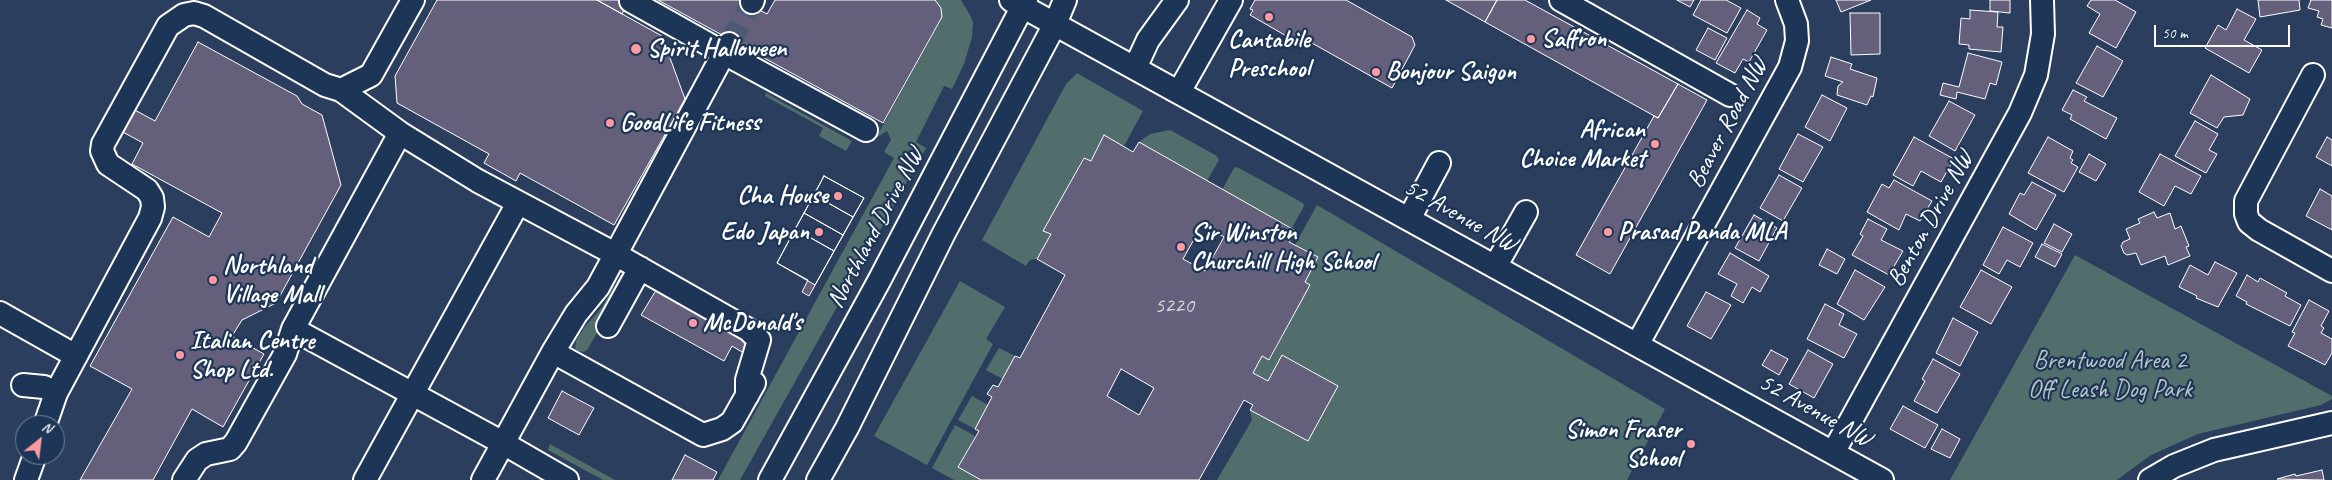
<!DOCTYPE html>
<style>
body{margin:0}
#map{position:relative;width:2332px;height:480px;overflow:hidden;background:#2b3e5e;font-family:Caveat,sans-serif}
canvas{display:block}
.north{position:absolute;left:15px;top:415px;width:50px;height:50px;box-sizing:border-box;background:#1d3557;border:1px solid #77869a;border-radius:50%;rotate:29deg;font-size:14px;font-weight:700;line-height:20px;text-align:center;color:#fff}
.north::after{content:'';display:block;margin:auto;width:18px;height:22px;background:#ff9aa2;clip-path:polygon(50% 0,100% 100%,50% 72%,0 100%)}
.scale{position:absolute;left:2154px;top:25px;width:136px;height:22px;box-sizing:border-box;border:2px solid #fff;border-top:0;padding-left:6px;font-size:15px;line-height:18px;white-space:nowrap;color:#fff;-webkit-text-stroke:4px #1d3557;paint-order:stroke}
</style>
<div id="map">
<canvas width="2332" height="480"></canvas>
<div class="north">N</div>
<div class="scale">50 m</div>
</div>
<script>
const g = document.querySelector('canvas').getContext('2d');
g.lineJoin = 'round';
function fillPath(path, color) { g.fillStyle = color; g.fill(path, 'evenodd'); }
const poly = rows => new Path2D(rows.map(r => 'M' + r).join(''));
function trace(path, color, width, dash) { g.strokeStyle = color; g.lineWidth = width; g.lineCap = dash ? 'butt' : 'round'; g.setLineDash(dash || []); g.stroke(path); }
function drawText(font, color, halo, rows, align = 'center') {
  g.font = font + ' Caveat,sans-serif'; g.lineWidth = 4.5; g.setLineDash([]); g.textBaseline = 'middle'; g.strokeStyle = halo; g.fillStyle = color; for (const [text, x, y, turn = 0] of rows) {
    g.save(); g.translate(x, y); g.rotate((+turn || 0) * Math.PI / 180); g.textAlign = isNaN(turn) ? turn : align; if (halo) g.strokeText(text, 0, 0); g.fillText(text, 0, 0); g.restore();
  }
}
fillPath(poly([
 [935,0,961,0,970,15,973,22,972,37,964,64,952,89,944,86,916,142,926,148,740,480,718,480,894,158,884,152,891,140,887,131,876,138,941,20,941,8],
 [1077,73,1143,111,1124,146,1104,136,1091,161,1083,158,1044,230,1051,234,1037,259,1030,260,1026,266,982,240,1066,84],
 [766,93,852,141,846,151,819,136,823,128,765,96],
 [1170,130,1217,156,1219,160,1207,181,1139,142,1150,134],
 [1237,167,1303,203,1304,206,1292,228,1222,190,1234,168],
 [1317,205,1665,409,1627,480,1217,480,1252,420,1250,410,1308,441,1338,386,1283,355,1268,381,1253,373,1262,356,1270,360,1310,285,1305,282,1318,257,1295,245],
 [2075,255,2332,396,2332,399,2321,405,2198,434,2151,455,2117,480,1950,480],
 [625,273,619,293,588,349,584,352,578,351,575,348,576,341,584,328,602,307,621,274],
 [960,281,1005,307,986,339,993,344,927,465,874,436],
 [999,348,1015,356,1003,379,986,370],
 [972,396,988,405,975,429,958,420],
 [955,425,975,436,958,467,981,480,954,480,932,468],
 [550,444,615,480,603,480,548,450]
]), '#526e6c');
const building = poly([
 [437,0,597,0,662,36,685,99,614,225,520,173,516,181,484,163,489,154,397,103,395,76,437,0],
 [597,0,629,0,622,14,597,0],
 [658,0,741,0,767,14,775,0,935,0,941,8,942,17,883,123,658,0],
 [1255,0,1346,0,1412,37,1415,45,1392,88,1303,38,1305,34,1303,33,1295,41,1250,15,1253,10,1250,9,1255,0],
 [1446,0,1497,0,1485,22,1446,0],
 [1497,0,1525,0,1678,84,1658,118,1485,22,1497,0],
 [1677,0,1694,0,1690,7,1677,0],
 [1701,0,1726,0,1741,8,1727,33,1693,15,1701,0],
 [1836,0,1871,0,1841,12,1836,0],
 [1990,0,2010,0,2010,13,1990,11,1990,0],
 [2091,0,2115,0,2136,12,2116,48,2089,33,2100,14,2087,6,2091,0],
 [2258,0,2299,0,2300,10,2260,17,2258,0],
 [2311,0,2332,0,2332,28,2321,25,2323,19,2317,17,2319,11,2308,8,2311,0],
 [2237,9,2256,19,2244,40,2262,50,2249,73,2205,48,2218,25,2226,30,2237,9],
 [1747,10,1760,18,1757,24,1767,30,1749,62,1743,59,1735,73,1716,63,1747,10],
 [1970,10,1998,12,1997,27,2003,27,2001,52,1969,49,1969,45,1959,44,1961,18,1970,19,1970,10],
 [1850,13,1880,13,1880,54,1851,55,1850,13],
 [1708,28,1727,38,1715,60,1696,50,1708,28],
 [198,42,297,96,302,104,322,115,341,185,276,303,242,320,232,336,264,354,223,427,192,409,153,480,80,480,132,389,90,366,173,217,209,237,222,213,132,164,143,143,121,131,133,109,155,121,198,42],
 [2097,46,2123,61,2103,97,2076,83,2097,46],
 [1968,53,2002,62,1996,85,1990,83,1985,99,1957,92,1956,99,1940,95,1943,83,1959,87,1968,53],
 [1831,57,1852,64,1850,69,1877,78,1873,97,1871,96,1867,105,1837,95,1838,86,1843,82,1825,76,1831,57],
 [2211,75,2250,99,2243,115,2224,117,2217,128,2190,113,2211,75],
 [1678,84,1707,100,1610,274,1576,255,1654,116,1658,118,1678,84],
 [2073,90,2087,97,2084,101,2117,118,2106,139,2070,119,2072,115,2062,110,2073,90],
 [1822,95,1847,108,1830,141,1805,127,1822,95],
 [1949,101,1975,115,1955,151,1929,136,1949,101],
 [2195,121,2218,134,2209,150,2217,154,2206,173,2175,156,2195,121],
 [1798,134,1823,147,1803,182,1779,169,1798,134],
 [1104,135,1133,152,1139,142,1296,231,1289,242,1318,257,1305,282,1310,285,1269,360,1262,356,1253,373,1268,381,1282,355,1338,386,1308,441,1250,410,1253,405,1244,400,1199,480,981,480,958,467,979,431,975,429,992,397,987,394,993,385,998,387,1015,356,1020,358,1065,275,1037,259,1051,234,1043,231,1084,158,1091,161,1104,135],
 [1202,225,1224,237,1205,271,1183,259,1202,225],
 [1121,369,1154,388,1139,415,1107,396,1121,369],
 [1914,137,1954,159,1941,182,1921,171,1913,186,1893,175,1914,137],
 [2048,137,2073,151,2070,158,2073,160,2071,163,2078,167,2064,192,2028,173,2048,137],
 [2327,137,2332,140,2332,166,2316,157,2327,137],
 [2089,154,2106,164,2096,181,2079,172,2089,154],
 [2160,154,2201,176,2191,194,2175,186,2164,206,2139,192,2160,154],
 [1779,175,1802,188,1783,221,1760,208,1779,175],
 [824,176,864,198,809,296,802,292,808,280,777,263,824,176],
 [824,176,864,198,853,217,814,195,824,176],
 [1894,180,1932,201,1920,221,1906,214,1899,230,1867,212,1882,184,1889,188,1894,180],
 [2032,182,2056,195,2036,230,2009,214,2020,193,2024,195,2032,182],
 [2320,189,2332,196,2332,230,2306,216,2320,189],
 [814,195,853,217,843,235,804,213,814,195],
 [2154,212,2157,218,2170,213,2175,229,2181,226,2189,246,2186,247,2190,256,2168,265,2165,256,2141,265,2136,253,2127,255,2124,253,2121,246,2123,242,2130,239,2126,229,2140,223,2138,219,2154,212],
 [804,213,843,235,834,251,795,229,804,213],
 [1754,215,1777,228,1759,261,1735,248,1754,215],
 [1868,219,1887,229,1881,240,1903,251,1889,275,1852,255,1863,236,1860,234,1868,219],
 [2054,224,2072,234,2062,252,2044,243,2054,224],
 [2003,227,2033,243,2020,267,2007,260,1999,274,1983,265,2003,227],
 [795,229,834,251,815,285,777,263,795,229],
 [2042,244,2062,254,2055,267,2035,257,2042,244],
 [1827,249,1845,259,1837,274,1819,265,1827,249],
 [1730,253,1769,276,1760,292,1752,287,1743,303,1731,296,1737,284,1718,274,1730,253],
 [2215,262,2237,273,2218,307,2196,298,2197,296,2179,287,2190,265,2208,275,2215,262],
 [1855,270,1885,287,1864,320,1837,304,1855,270],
 [1981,270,2012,287,1991,324,1960,307,1981,270],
 [2247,275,2258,282,2260,278,2287,293,2285,296,2301,305,2290,326,2246,304,2247,302,2236,296,2247,275],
 [658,287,742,329,738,337,752,345,747,355,732,346,724,361,641,315,658,287],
 [1706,292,1731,305,1711,339,1687,326,1706,292],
 [2309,300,2329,311,2321,326,2324,328,2321,333,2332,339,2332,353,2325,365,2288,346,2295,333,2292,332,2309,300],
 [1825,304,1844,314,1839,325,1857,334,1844,358,1807,339,1825,304],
 [1953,318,1978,332,1960,366,1936,353,1953,318],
 [1771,350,1788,359,1779,375,1762,365,1771,350],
 [1808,350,1833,364,1814,398,1789,384,1808,350],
 [1933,359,1960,374,1937,413,1914,401,1925,381,1922,379,1933,359],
 [562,391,594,408,579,435,548,418,562,391],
 [1903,406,1938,425,1925,448,1890,429,1903,406],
 [1942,429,1960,439,1950,458,1931,449,1942,429],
 [685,455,717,472,713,480,672,480,685,455],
 [2322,470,2324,480,2277,479,2295,474,2296,476,2322,470]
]);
fillPath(building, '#64607c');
trace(building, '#fff', 1);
trace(poly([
 [729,44,752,2]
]), '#4b5b76', 22, [22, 11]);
const minor = poly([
 [1011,0,1882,480],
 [1561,0,1730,95],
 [752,2,753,0],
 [729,44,724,53,866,130],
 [1135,68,1148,40,1177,0],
 [2313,75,2246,201,2246,214,2249,222,2259,230,2332,271],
 [341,90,400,133,478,181,615,254,749,330,759,340,747,380,747,396],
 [1179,92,1231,0],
 [1409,219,1439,163],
 [1495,267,1526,212],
 [0,313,76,356],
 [608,326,640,268],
 [293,329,503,443,567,480],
 [1637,345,1790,67,1797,41,1796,24,1787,0],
 [553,352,703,435,722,429,732,422,754,383],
 [23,385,44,387,56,393],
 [45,425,56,393,150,218,153,207,152,198,147,190,108,164,102,151,103,144,168,26,184,15,194,13,204,16,325,85,341,90,371,75,413,0],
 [1833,453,2020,113,2036,75,2043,34,2042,0],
 [26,480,35,455],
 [184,480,197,460,206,454,230,449,236,442,285,354,293,329,400,133],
 [365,480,518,203],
 [483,480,553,352,576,314,598,287,724,53,631,1],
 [770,480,879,281,1026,0],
 [818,480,847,428,944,233,1055,24,1065,0],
 [2150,480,2174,466,2214,450,2332,423]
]);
trace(minor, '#fff', 26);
trace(minor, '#1d3557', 22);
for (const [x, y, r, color] of [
 [1269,17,5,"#ff9aa2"],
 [1531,39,5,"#ff9aa2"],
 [636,49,6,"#ff9aa2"],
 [1376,72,5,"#ff9aa2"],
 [610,123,5,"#ff9aa2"],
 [1655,144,5,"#ff9aa2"],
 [838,196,5,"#ff9aa2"],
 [819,232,5,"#ff9aa2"],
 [1608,232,5,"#ff9aa2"],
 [1181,247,5,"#ff9aa2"],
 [213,280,5,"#ff9aa2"],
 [693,323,5,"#ff9aa2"],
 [180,355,5,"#ff9aa2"],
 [1691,444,5,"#ff9aa2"]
]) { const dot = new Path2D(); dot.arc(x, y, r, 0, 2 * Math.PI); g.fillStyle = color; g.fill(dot); trace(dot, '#1d3557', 2); }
drawText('22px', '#d8d7de', null, [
 ["5220",1174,306]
]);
drawText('bold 25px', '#fff', '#1d3557', [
 ["Saffron",1541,39],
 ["Cantabile",1269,40,"center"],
 ["Preschool",1269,69,"center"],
 ["Spirit Halloween",647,49],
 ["Bonjour Saigon",1386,72],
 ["GoodLife Fitness",620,123],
 ["African",1645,130,"right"],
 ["Choice Market",1645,159,"right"],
 ["Cha House",828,196,"right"],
 ["Edo Japan",809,232,"right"],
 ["Prasad Panda MLA",1618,232],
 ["Sir Winston",1191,233],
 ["Churchill High School",1191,262],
 ["Northland",223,266],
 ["Village Mall",223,295],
 ["McDonald's",703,323],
 ["Italian Centre",190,341],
 ["Shop Ltd.",190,370],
 ["Simon Fraser",1681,430,"right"],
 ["School",1681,459,"right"]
], 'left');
drawText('25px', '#fff', '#1d3557', [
 ["Beaver Road NW",1728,123,-62],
 ["52 Avenue NW",1460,216,29],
 ["Benton Drive NW",1931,219,-61],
 ["Northland Drive NW",876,228,-62],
 ["52 Avenue NW",1815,411,29]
]);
drawText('25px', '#bac5c4', '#1d3557', [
 ["Brentwood Area 2",2110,361],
 ["Off Leash Dog Park",2110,390]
]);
</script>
